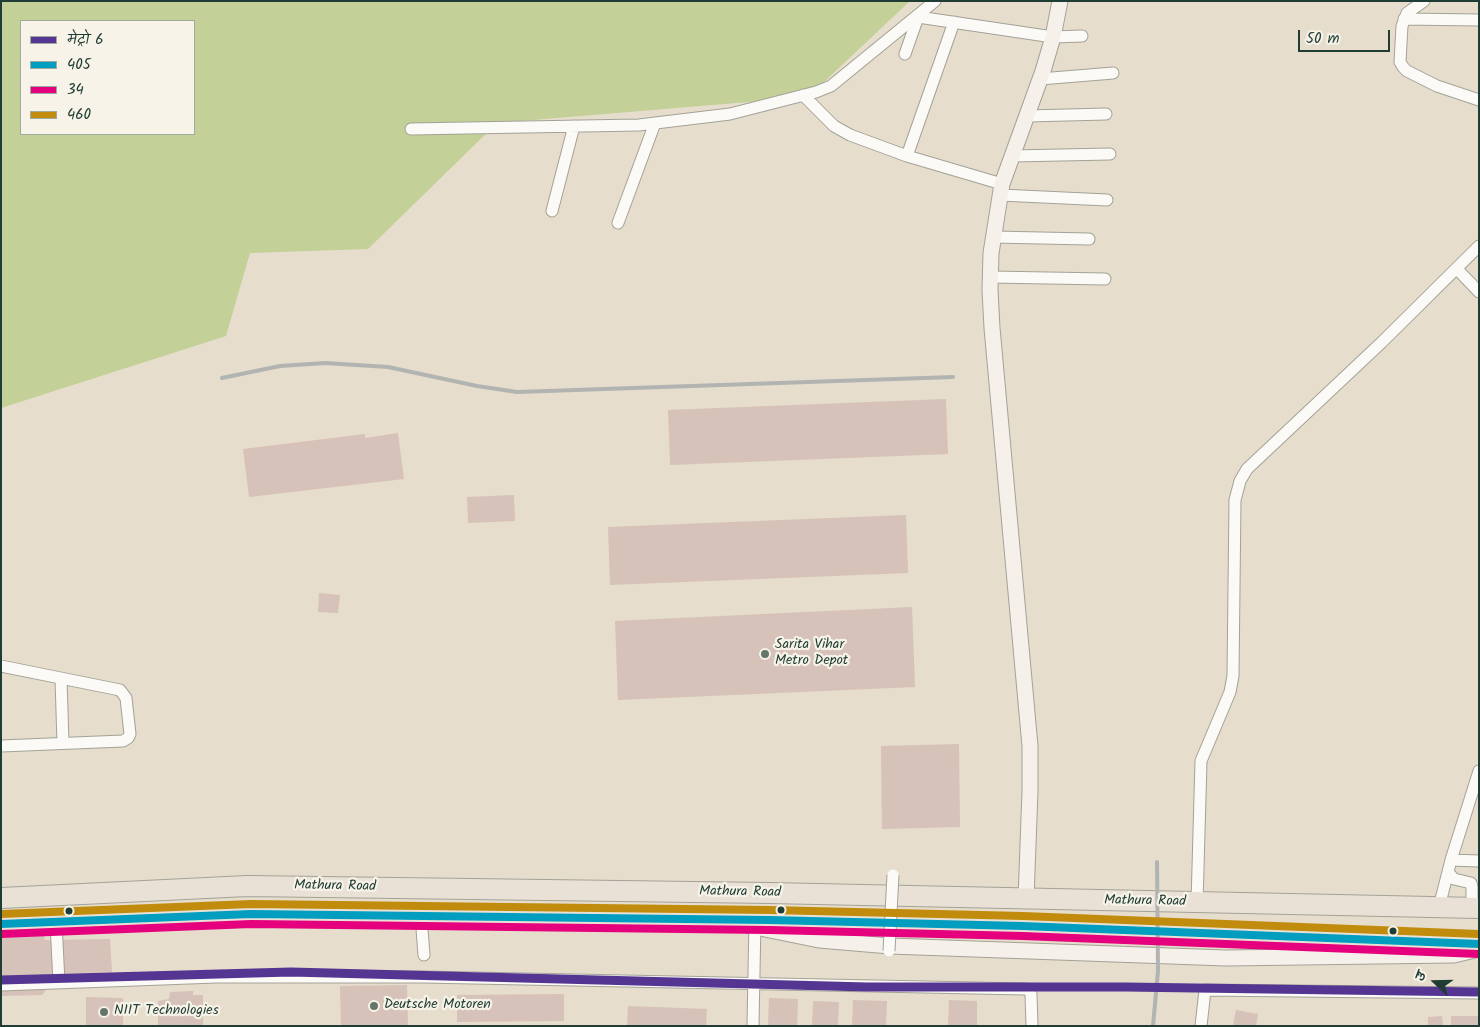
<!DOCTYPE html>
<meta charset="utf-8">
<style>
body{margin:0}
#map{position:relative;width:1480px;height:1027px;overflow:hidden;background:#e6ddcc;font-family:Kalam,"Playpen Sans Deva",sans-serif}
canvas{display:block}
.frame{position:absolute;inset:0;border:2px solid #1f3d34;pointer-events:none}
.legend{position:absolute;left:20px;top:20px;width:175px;height:115px;box-sizing:border-box;background:#f7f3e8;border:1px solid #a1aaa0;margin:0;padding:6px 9px;list-style:none;font-size:15px;color:#1f3d34}
.legend li{display:flex;align-items:center;gap:10px;height:25px}
.legend b{width:25px;border:1px solid #a1aaa0}
.north{position:absolute;left:1410px;top:957px;width:50px;height:50px;-webkit-text-stroke:4px #f7f3e8;paint-order:stroke;rotate:291deg;font-size:14px;font-weight:700;line-height:20px;text-align:center;color:#1f3d34}
.north::after{content:'';display:block;margin:auto;width:18px;height:22px;background:#1f3d34;clip-path:polygon(50% 0,100% 100%,50% 72%,0 100%)}
.scale{position:absolute;left:1298px;top:30px;width:92px;height:22px;box-sizing:border-box;border:2px solid #1f3d34;border-top:0;padding-left:6px;font-size:15px;line-height:18px;white-space:nowrap;color:#1f3d34;-webkit-text-stroke:4px #f7f3e8;paint-order:stroke}
</style>
<div id="map">
<canvas width="1480" height="1027"></canvas>
<div class="frame"></div>
<ul class="legend">
<li><b style="height:6px;background:#553592"></b>मेट्रो 6</li>
<li><b style="height:6px;background:#039ebf"></b>405</li>
<li><b style="height:6px;background:#e5007d"></b>34</li>
<li><b style="height:6px;background:#c18c0d"></b>460</li>
</ul>
<div class="north">उ</div>
<div class="scale">50 m</div>
</div>
<script>
const g = document.querySelector('canvas').getContext('2d');
g.lineJoin = 'round';
function fillPath(path, color) { g.fillStyle = color; g.fill(path, 'evenodd'); }
const poly = rows => new Path2D(rows.map(r => 'M' + r).join(''));
function trace(path, color, width, dash) { g.strokeStyle = color; g.lineWidth = width; g.lineCap = dash ? 'butt' : 'round'; g.setLineDash(dash || []); g.stroke(path); }
function drawText(font, color, halo, rows, align = 'center') {
  g.font = font + ' Kalam,sans-serif'; g.lineWidth = 4.5; g.setLineDash([]); g.textBaseline = 'middle'; g.strokeStyle = halo; g.fillStyle = color; for (const [text, x, y, turn = 0] of rows) {
    g.save(); g.translate(x, y); g.rotate((+turn || 0) * Math.PI / 180); g.textAlign = isNaN(turn) ? turn : align; if (halo) g.strokeText(text, 0, 0); g.fillText(text, 0, 0); g.restore();
  }
}
fillPath(poly([
 [1,1,910,1,808,97,497,123,368,249,250,253,226,336,1,408],
 [21,21,194,21,194,134,21,134]
]), '#c3d098');
fillPath(poly([
 [946,399,948,454,670,465,668,410],
 [398,433,404,479,249,497,243,449,365,434,365,438],
 [514,495,515,521,468,523,467,497],
 [906,515,908,573,610,585,608,527],
 [319,593,340,595,338,613,318,612],
 [912,607,915,687,618,700,615,621],
 [959,744,960,827,882,829,881,746],
 [43,932,45,940,110,939,112,972,47,974,46,990,42,995,1,996,1,933],
 [407,985,408,1026,341,1026,340,986],
 [193,991,193,995,203,995,203,1026,158,1026,158,1001,169,999,170,992],
 [564,994,564,1021,457,1022,457,995],
 [86,997,123,998,123,1026,86,1026],
 [769,998,798,999,797,1026,768,1026],
 [853,1000,887,1001,886,1026,852,1026],
 [949,1000,977,1001,977,1026,948,1026],
 [813,1001,839,1002,838,1026,812,1026],
 [628,1006,707,1009,706,1026,627,1026],
 [1236,1010,1258,1014,1256,1026,1233,1026],
 [1442,1016,1443,1026,1428,1026,1428,1017],
 [1451,1016,1479,1016,1479,1026,1451,1026]
]), '#d6c2b8');
const street = poly([
 [1424,1,1407,13,1402,26,1400,62,1403,67,1407,71,1437,86,1479,100],
 [1404,19,1479,20],
 [905,54,918,17,1053,37,1082,36],
 [1040,79,1113,73],
 [803,95,834,126,850,135,907,156,1002,184],
 [1027,116,1106,114],
 [411,129,639,125,730,114,816,92,831,86,935,1],
 [907,156,954,22],
 [1012,156,1110,154],
 [1000,195,1107,200],
 [552,211,574,126],
 [618,223,655,123],
 [993,237,1089,239],
 [1457,269,1479,292],
 [990,277,1105,279],
 [1,666,120,690,126,698,130,734,128,738,123,741,1,746],
 [61,679,63,743],
 [1451,860,1479,861],
 [1448,872,1454,879,1471,883,1472,887,1472,908],
 [1197,903,1201,761,1230,692,1233,676,1235,500,1240,481,1247,469,1381,343,1479,246],
 [1439,907,1451,860,1479,771],
 [421,916,424,955],
 [56,922,59,983],
 [1,985,216,977,423,977,1026,989,1029,991,1031,994,1032,1026],
 [753,1026,755,920],
 [1201,1026,1205,990,1479,993]
]);
const secondary = poly([
 [1026,899,1030,791,1030,746,992,328,990,290,991,253,1002,184,1043,71,1053,37,1060,1],
 [750,926,819,940,890,946,1226,958,1454,955,1479,949]
]);
const highway = poly([
 [1,898,247,886,769,893,1479,908],
 [1,924,251,914,769,920,1023,926,1479,944]
]);
trace(street, '#a3a297', 13);
trace(secondary, '#a3a297', 17);
trace(highway, '#a3a297', 22);
trace(street, '#fbfaf7', 11);
trace(secondary, '#f5f1ea', 15);
trace(highway, '#eae1d6', 20);
trace(poly([
 [222,378,280,366,325,363,388,367,477,386,517,392,953,377],
 [1153,1026,1158,971,1157,862]
]), '#b2b4b1', 4);
const streetBridge = poly([
 [889,951,893,875]
]);
trace(streetBridge, '#a3a297', 13, []);
trace(streetBridge, '#fbfaf7', 11);
trace(poly([
 [1,924,251,914,769,920,1023,926,1479,944]
]), '#039ebf', 8);
trace(poly([
 [1,934,251,924,769,930,1023,936,1479,954]
]), '#e5007d', 8);
trace(poly([
 [1,914,251,904,769,910,1023,916,1479,934]
]), '#c18c0d', 8);
trace(poly([
 [1,980,291,972,867,987,1125,987,1479,992]
]), '#553592', 9);
for (const [x, y, r, color] of [
 [765,654,5,"#657569"],
 [781,910,4.5,"#1f3d34"],
 [69,911,4.5,"#1f3d34"],
 [1393,931,4.5,"#1f3d34"],
 [374,1006,5,"#657569"],
 [104,1012,5,"#657569"]
]) { const dot = new Path2D(); dot.arc(x, y, r, 0, 2 * Math.PI); g.fillStyle = color; g.fill(dot); trace(dot, '#f7f3e8', 2); }
drawText('14px', '#1f3d34', '#f7f3e8', [
 ["Sarita Vihar",775,646],
 ["Metro Depot",775,662],
 ["Deutsche Motoren",384,1006],
 ["NIIT Technologies",114,1012]
], 'left');
drawText('14px', '#1f3d34', '#f7f3e8', [
 ["Mathura Road",335,887,1],
 ["Mathura Road",740,893,1],
 ["Mathura Road",1145,902,1]
]);
</script>
